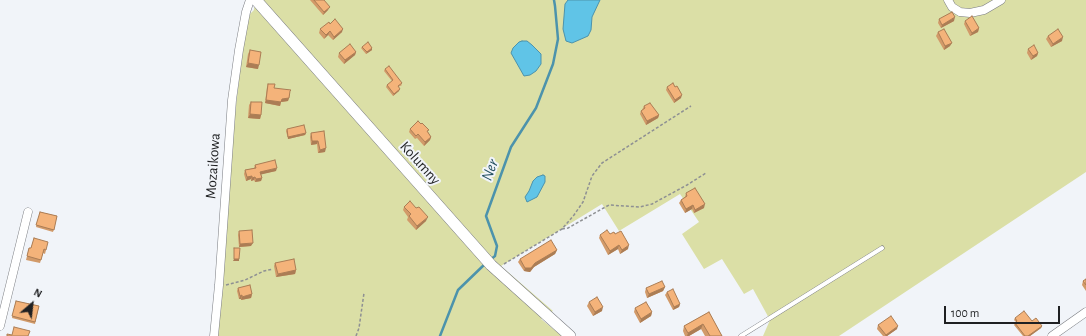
<!DOCTYPE html>
<style>
body{margin:0}
#map{position:relative;width:1086px;height:336px;overflow:hidden;background:#f1f4f9;font-family:"Alegreya Sans",sans-serif}
canvas{display:block}
.north{position:absolute;left:12px;top:284px;width:40px;height:40px;-webkit-text-stroke:3px #f1f4f9;paint-order:stroke;rotate:28deg;font-size:11px;font-weight:700;line-height:16px;text-align:center;color:#1f2022}
.north::after{content:'';display:block;margin:auto;width:14px;height:18px;background:#1f2022;clip-path:polygon(50% 0,100% 100%,50% 72%,0 100%)}
.scale{position:absolute;left:944px;top:306px;width:116px;height:18px;box-sizing:border-box;border:2px solid #1f2022;border-top:0;padding-left:5px;font-size:12px;line-height:14px;white-space:nowrap;color:#1f2022;-webkit-text-stroke:3px #f1f4f9;paint-order:stroke}
</style>
<div id="map">
<canvas width="1086" height="336"></canvas>
<div class="north">N</div>
<div class="scale">100 m</div>
</div>
<script>
const g = document.querySelector('canvas').getContext('2d');
g.lineJoin = 'round';
function fillPath(path, color) { g.fillStyle = color; g.fill(path, 'evenodd'); }
const poly = rows => new Path2D(rows.map(r => 'M' + r).join(''));
function trace(path, color, width, dash) { g.strokeStyle = color; g.lineWidth = width; g.lineCap = dash ? 'butt' : 'round'; g.setLineDash(dash || []); g.stroke(path); }
function drawText(font, color, halo, rows, align = 'center') {
  g.font = font + ' "Alegreya Sans",sans-serif'; g.lineWidth = 4; g.setLineDash([]); g.textBaseline = 'middle'; g.strokeStyle = halo; g.fillStyle = color; for (const [text, x, y, turn = 0] of rows) {
    g.save(); g.translate(x, y); g.rotate((+turn || 0) * Math.PI / 180); g.textAlign = isNaN(turn) ? turn : align; if (halo) g.strokeText(text, 0, 0); g.fillText(text, 0, 0); g.restore();
  }
}
fillPath(poly([
 [255,0,1086,0,1086,172,839,336,763,336,770,320,753,289,744,294,722,259,704,269,682,234,699,222,680,194,619,231,602,204,501,266,553,311,541,319,562,336,218,336,235,114,244,36,250,14,254,10]
]), '#dbdfa6');
const water = poly([
 [568,0,600,0,592,17,591,30,588,36,572,43,566,41,563,29,565,4,568,0],
 [522,41,527,41,532,45,541,54,541,64,536,71,530,75,524,76,511,53,513,48,519,42,522,41],
 [543,175,545,176,545,182,537,197,527,202,525,197,529,191,533,181,537,177,543,175]
]);
fillPath(water, '#60c4e7');
trace(water, '#4c93ac', 1);
trace(poly([
 [490,260,495,256,497,246,486,216,511,147,536,108,553,64,558,39,555,6,554,0],
 [440,336,458,290,486,263]
]), '#4c93ac', 2.5);
const service = poly([
 [741,336,882,248]
]);
const minor = poly([
 [948,0,952,7,960,12,970,13,984,10,1001,0],
 [0,326,28,212],
 [214,336,219,285,232,100,239,50,246,12,250,0],
 [1052,336,1086,312]
]);
const tertiary = poly([
 [256,0,491,265,570,336]
]);
trace(service, '#7a7c81', 5);
trace(minor, '#7a7c81', 9);
trace(tertiary, '#7a7c81', 12);
trace(poly([
 [562,229,568,228,609,205,640,207,652,204,687,185,706,173],
 [504,264,562,229,574,215,583,202,592,176,602,163,691,106],
 [226,285,245,280,264,271,273,269],
 [356,336,359,328,364,293]
]), '#8e9093', 1.5, [3, 2]);
trace(service, '#fff', 4);
trace(minor, '#fff', 8);
trace(tertiary, '#fff', 11);
fillPath(poly([
 [310,0,324,0,328,10,323,15],
 [939,19,954,21,941,28,938,23],
 [965,21,979,28,978,32,970,36,964,24],
 [330,24,342,32,333,40,328,35,324,39,319,33,320,29],
 [938,32,950,46,944,50,936,36],
 [1048,36,1062,41,1051,47,1046,39],
 [362,47,372,48,372,50,366,54,361,48],
 [1028,49,1038,53,1037,56,1031,60,1027,53],
 [250,50,258,69,246,67,248,54],
 [356,52,355,55,344,64,338,57,339,53],
 [385,69,402,85,398,87,399,91,393,96,386,87,387,85,392,81,384,71],
 [268,84,274,88,290,94,288,101,281,102,280,106,265,103,267,87],
 [667,87,681,98,674,103,666,90],
 [251,102,261,115,260,119,248,118,249,105],
 [644,106,659,115,658,118,646,125,640,114,641,111,642,110],
 [287,129,306,133,305,135,288,139,286,131],
 [410,129,428,132,431,137,430,140,424,146,417,138,415,139,409,132],
 [324,131,325,152,318,153,317,144,311,145,310,137,311,133],
 [255,165,276,171,261,174,262,178,261,181,255,182,254,180,251,181,251,179,246,181,244,174,245,170,254,168],
 [686,193,704,208,694,213,692,209,685,213,679,203,681,200,685,197],
 [404,207,426,221,416,230,407,220,408,217,403,210],
 [40,212,57,216,53,232,36,227],
 [239,231,251,246,239,247,238,235],
 [610,234,628,249,620,254,618,249,608,255,599,238,600,235],
 [34,238,46,250,45,254,43,253,40,263,26,260,29,248,31,248],
 [557,250,555,254,534,267,530,272,524,271,518,262,520,259],
 [275,263,296,270,295,274,276,277,274,266],
 [1086,279,1086,291,1082,285,1083,281],
 [665,287,663,291,647,298,645,292,646,288],
 [238,288,252,294,251,298,241,300,241,299,239,299,237,291],
 [667,292,680,304,679,307,673,310,665,295],
 [16,301,39,306,35,324,12,318],
 [589,302,602,311,593,316,587,306],
 [635,308,652,312,651,316,640,323,634,312],
 [709,312,722,336,705,336,701,329,689,336,685,336,683,331,684,326],
 [1015,318,1032,321,1042,326,1041,328,1030,336,1023,336,1014,325,1016,322,1014,320],
 [878,325,897,329,887,336,883,336,877,329]
]), '#d29a69');
fillPath(poly([
 [330,7,328,10,323,15,324,12],
 [955,17,954,21,941,28,942,25],
 [979,28,978,32,970,36,972,33],
 [343,29,342,32,333,40,334,37],
 [330,31,328,35,324,39,326,35],
 [1063,37,1062,41,1051,47,1053,44],
 [952,43,950,46,944,50,945,46],
 [372,48,372,50,366,54,367,52],
 [356,52,355,55,344,64,345,60],
 [1038,53,1037,56,1031,60,1033,56],
 [248,63,259,65,258,69,246,67],
 [400,89,399,91,393,96,394,94],
 [682,95,681,98,674,103,675,100],
 [289,98,288,101,281,102,282,99],
 [266,100,281,102,280,106,265,103],
 [250,114,261,115,260,119,248,118],
 [659,115,658,118,646,125,647,121],
 [306,133,305,135,288,139,288,137],
 [431,137,430,140,424,146,425,142],
 [312,141,318,141,317,144,311,145],
 [326,148,325,152,318,153,320,150],
 [277,168,276,171,259,175,260,172],
 [252,176,251,179,246,181,247,177],
 [255,177,254,180,251,181,252,178],
 [262,178,261,181,255,182,256,179],
 [705,204,704,208,694,213,695,210],
 [693,205,692,209,685,213,686,209],
 [428,217,426,221,416,230,417,226],
 [253,243,251,246,239,247,240,244],
 [619,245,618,249,608,255,610,251],
 [629,245,628,249,620,254,622,250],
 [557,250,555,254,534,267,530,272,524,271,525,268,535,263],
 [234,259,239,259,239,261,233,261],
 [296,270,295,274,276,277,278,274],
 [665,287,663,291,647,298,649,294],
 [252,294,251,298,241,300,242,297],
 [242,295,241,299,239,299,240,296],
 [680,304,679,307,673,310,674,307],
 [603,307,602,311,593,316,595,312],
 [652,312,651,316,640,323,641,319],
 [703,324,701,329,689,336,687,336,688,333],
 [898,326,897,329,887,336,885,336,886,335],
 [1042,326,1041,328,1030,336,1028,336]
]), '#ab7d55');
const building = poly([
 [314,0,324,0,330,7,324,12,314,0],
 [952,12,955,17,942,25,939,19,952,12],
 [972,16,979,28,972,33,965,21,972,16],
 [335,19,343,29,334,37,330,31,326,35,320,29,329,22,330,24,335,19],
 [944,29,952,43,945,46,938,32,944,29],
 [1058,29,1063,37,1053,44,1048,36,1058,29],
 [368,42,372,48,367,52,362,47,368,42],
 [350,44,356,52,345,60,339,53,350,44],
 [1034,45,1038,53,1033,56,1028,49,1034,45],
 [250,50,261,52,259,65,248,63,250,50],
 [389,66,402,83,398,86,400,89,394,94,387,85,393,80,385,69,389,66],
 [673,83,675,87,677,86,682,95,675,100,667,87,673,83],
 [268,84,275,84,274,88,291,90,290,91,289,98,282,99,281,102,266,100,268,84],
 [251,102,262,102,261,115,250,114,251,102],
 [650,103,659,115,647,121,641,111,645,108,644,106,650,103],
 [418,121,421,124,422,123,429,130,427,131,431,137,425,142,418,134,416,136,410,129,418,121],
 [304,125,306,133,288,137,287,129,304,125],
 [324,131,326,148,320,150,318,141,312,141,311,133,324,131],
 [275,160,277,168,260,172,262,178,256,179,255,177,252,178,252,176,247,177,245,170,256,168,255,165,275,160],
 [695,188,705,204,695,210,693,205,686,209,681,200,687,196,686,193,695,188],
 [410,201,416,208,419,207,428,217,417,226,409,216,411,214,404,207,410,201],
 [40,212,57,216,54,230,36,225,40,212],
 [252,230,253,243,240,244,239,231,252,230],
 [607,230,610,234,614,232,615,234,621,231,629,245,622,250,619,245,610,251,600,235,607,230],
 [34,238,48,242,46,250,44,249,41,260,27,256,29,248,31,248,34,238],
 [551,240,557,250,535,263,531,268,525,268,520,259,551,240],
 [234,248,240,248,239,259,234,259,234,248],
 [294,259,296,270,278,274,275,263,294,259],
 [1086,279,1086,285,1083,281,1086,279],
 [662,281,665,287,649,294,646,288,662,281],
 [250,285,252,294,242,297,242,295,240,296,238,288,250,285],
 [673,289,680,304,674,307,667,292,673,289],
 [597,297,603,307,595,312,589,302,597,297],
 [16,301,39,306,35,322,12,316,16,301],
 [646,302,652,312,641,319,635,308,646,302],
 [1024,311,1032,321,1036,318,1042,326,1028,336,1025,336,1015,323,1017,321,1015,318,1024,311],
 [709,312,722,336,710,336,703,324,688,333,684,326,709,312],
 [891,316,898,326,886,335,878,325,891,316],
 [14,327,30,331,28,336,7,336,7,334,12,335,14,327]
]);
fillPath(building, '#f4b37a');
trace(building, '#ab7d55', 1);
drawText('15px', '#1f2022', '#f1f4f9', [
 ["Kolumny",420,163,48],
 ["Mozaikowa",213,166,-86]
]);
drawText('italic 16px', '#255060', '#f1f4f9', [
 ["Ner",490,170,-70]
]);
</script>
